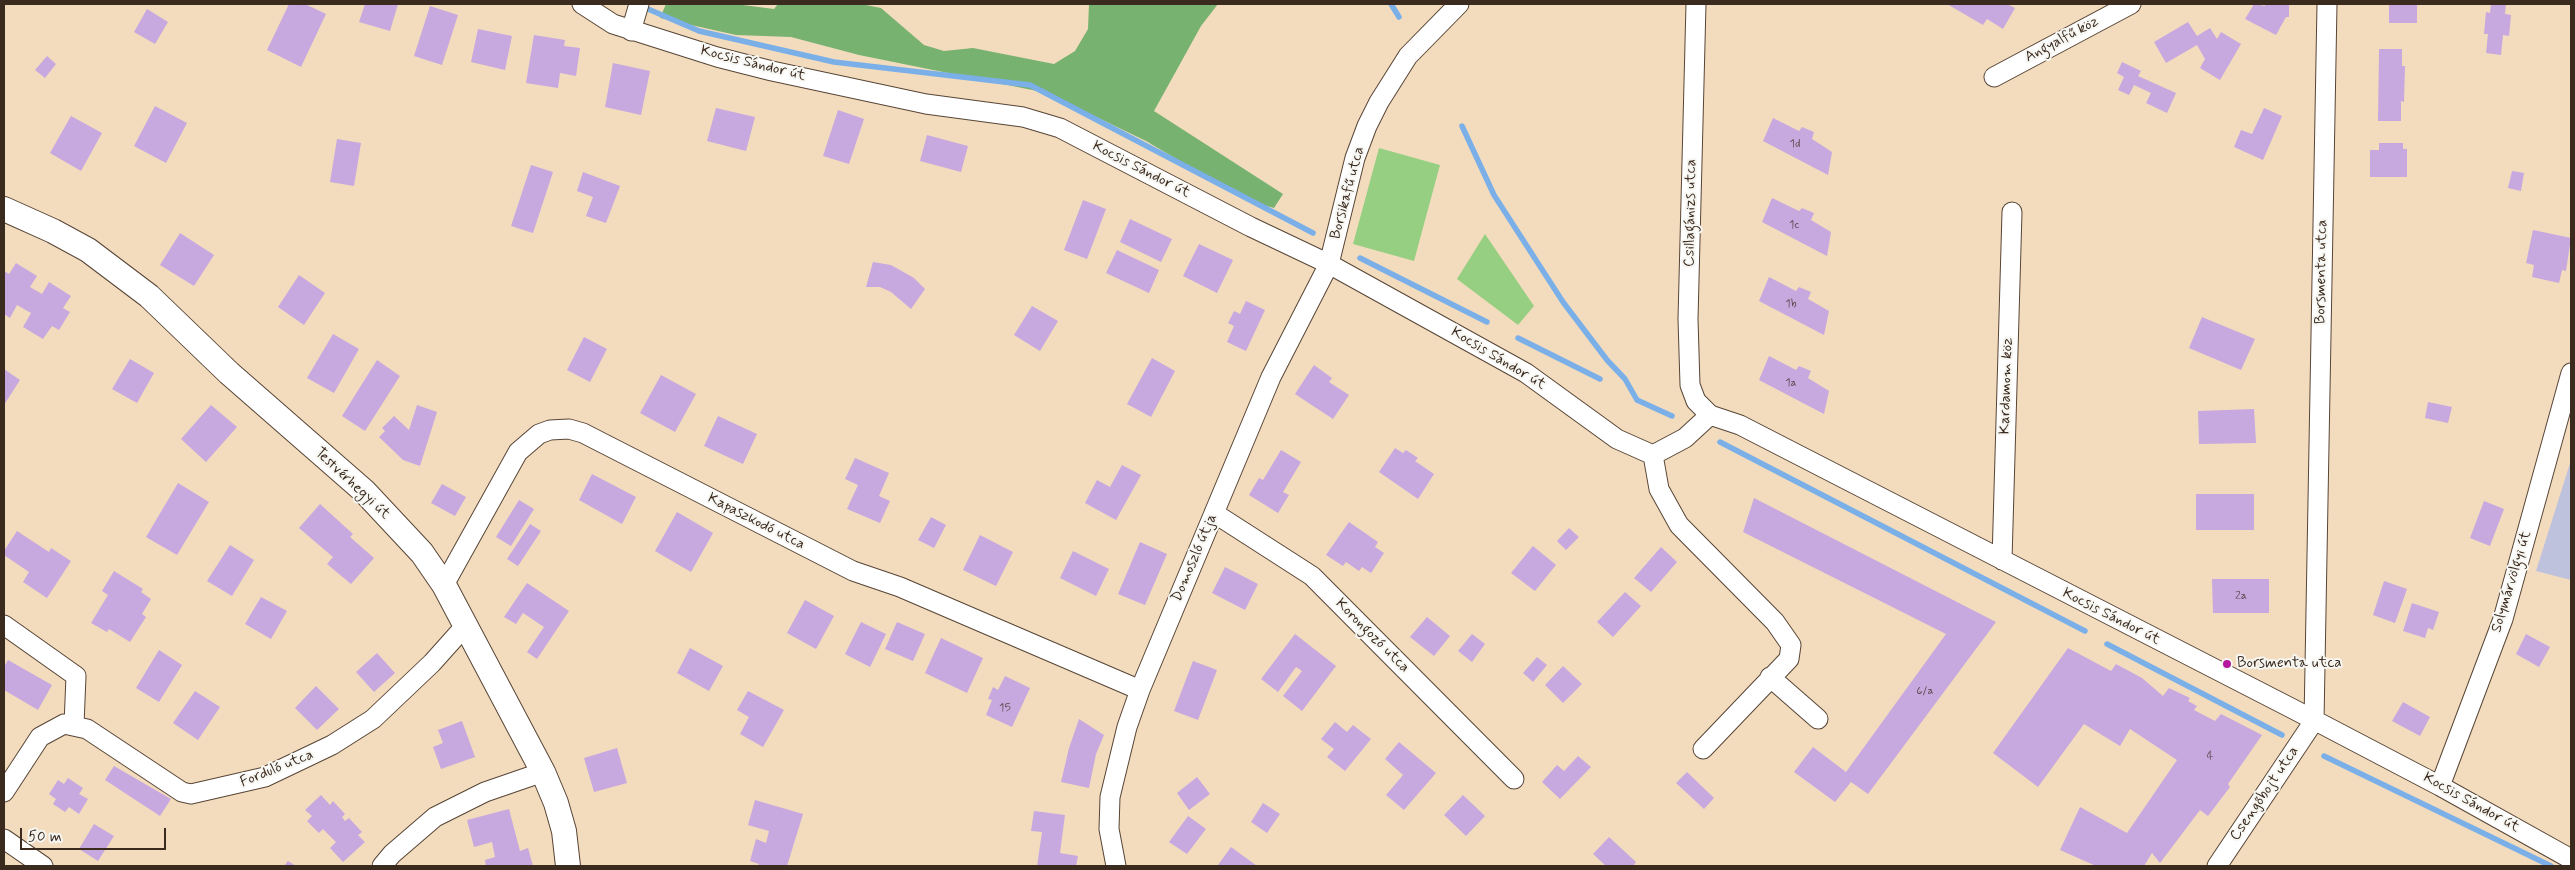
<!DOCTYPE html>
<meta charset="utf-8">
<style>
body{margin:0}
#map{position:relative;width:2575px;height:870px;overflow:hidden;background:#f3dcbe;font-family:Mynerve,sans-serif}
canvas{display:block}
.frame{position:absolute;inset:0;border:5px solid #3b2a1e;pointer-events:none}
.scale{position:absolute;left:20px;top:828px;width:146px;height:22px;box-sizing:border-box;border:2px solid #3b2a1e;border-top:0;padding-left:6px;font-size:15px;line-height:18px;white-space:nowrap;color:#3b2a1e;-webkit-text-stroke:4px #f6f6f2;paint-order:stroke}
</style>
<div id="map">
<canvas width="2575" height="870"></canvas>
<div class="frame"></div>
<div class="scale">50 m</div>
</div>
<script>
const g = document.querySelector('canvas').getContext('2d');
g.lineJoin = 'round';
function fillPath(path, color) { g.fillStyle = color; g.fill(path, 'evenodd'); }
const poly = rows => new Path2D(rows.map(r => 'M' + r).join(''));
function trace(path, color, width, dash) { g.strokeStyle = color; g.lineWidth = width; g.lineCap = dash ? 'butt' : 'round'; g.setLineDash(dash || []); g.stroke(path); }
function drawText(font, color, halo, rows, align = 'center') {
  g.font = font + ' Mynerve,sans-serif'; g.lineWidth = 4; g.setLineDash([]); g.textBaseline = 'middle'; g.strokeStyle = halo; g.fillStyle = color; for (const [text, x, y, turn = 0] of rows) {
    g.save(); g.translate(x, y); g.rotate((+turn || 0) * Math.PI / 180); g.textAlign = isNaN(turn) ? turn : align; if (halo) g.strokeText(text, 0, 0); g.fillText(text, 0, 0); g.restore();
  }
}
fillPath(poly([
 [2571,460,2571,580,2536,571]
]), '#bec2dd');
fillPath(poly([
 [1379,148,1440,165,1414,261,1353,244],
 [1485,234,1534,306,1518,325,1457,279]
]), '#96cf82');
fillPath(poly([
 [666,4,735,4,774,9,778,4,861,4,881,8,924,45,944,51,973,48,1054,64,1075,51,1088,29,1089,4,1218,4,1201,26,1154,111,1283,194,1274,208,1246,200,1146,141,1047,93,859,55,791,37,736,35,660,18]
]), '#78b270');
trace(poly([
 [1391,4,1399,17],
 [648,9,699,31,834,62,1030,85,1313,233],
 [1462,126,1494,195,1563,302,1607,360,1625,379,1637,400,1672,416],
 [1360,258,1487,322],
 [1518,338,1600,379],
 [1720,442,2085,631],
 [2107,644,2282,735],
 [2324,756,2551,866]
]), '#7aafe8', 5.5);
fillPath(poly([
 [289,4,305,4,326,14,301,67,267,50],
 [365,4,398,4,390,31,359,22],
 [1947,4,2007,4,2015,8,2003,29,1987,19,1983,25],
 [2254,4,2265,6,2265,4,2289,4,2289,17,2286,17,2276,35,2245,19],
 [2389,4,2417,4,2417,23,2389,23],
 [2491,4,2506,4,2505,14,2511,15,2509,36,2503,35,2501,55,2486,53,2488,34,2484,34,2486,12,2490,13],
 [430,6,458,15,442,65,414,56],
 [147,9,168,22,155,44,134,32],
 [2188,22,2197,36,2210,28,2217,39,2221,32,2241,44,2220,80,2200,68,2205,59,2197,45,2166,63,2154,42],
 [478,29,512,36,505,70,471,62],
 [534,35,565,40,564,46,580,48,576,76,560,73,558,88,526,83],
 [2379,49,2402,49,2402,66,2405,66,2404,102,2401,101,2401,121,2378,121],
 [47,56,56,64,45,78,35,70],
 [2122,62,2141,71,2138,76,2176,93,2167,113,2146,103,2151,93,2134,85,2129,95,2118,90,2124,77,2117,73],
 [613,63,650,71,641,115,605,107],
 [155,106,187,123,166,163,134,146],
 [716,108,755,117,746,151,707,141],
 [2264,108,2282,116,2263,160,2234,147,2241,130,2252,134],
 [838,110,864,119,849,164,823,156],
 [71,116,102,133,81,171,50,153],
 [1773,118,1799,131,1802,127,1814,132,1812,139,1832,152,1828,175,1763,141],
 [927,135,968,146,961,172,920,161],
 [337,139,361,143,354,186,330,182],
 [2379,143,2403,143,2403,149,2407,149,2407,177,2370,177,2370,150,2379,150],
 [531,165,553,172,533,233,511,226],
 [2512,171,2524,173,2521,191,2508,188],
 [583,172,620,186,606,223,586,216,593,197,577,191],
 [1772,198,1799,211,1802,208,1814,213,1811,220,1831,232,1827,256,1762,222],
 [1083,200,1106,209,1087,259,1064,250],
 [1130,219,1172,239,1161,262,1120,242],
 [2533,230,2571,238,2566,271,2562,270,2559,283,2532,277,2534,265,2526,263],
 [180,233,214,255,194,286,160,265],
 [1199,244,1233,260,1217,293,1183,276],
 [1117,250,1159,270,1149,293,1106,273],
 [873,262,891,265,914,278,925,289,911,309,891,292,880,287,866,287],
 [16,263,37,276,30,287,42,294,49,282,71,296,63,308,70,312,59,330,52,326,43,339,23,327,31,313,17,305,10,318,4,314,4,271,9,274],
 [299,275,325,293,304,325,278,307],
 [1769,277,1796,291,1799,287,1811,292,1808,299,1829,311,1824,335,1759,301],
 [1246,301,1265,310,1246,351,1227,342,1234,326,1228,323,1234,311,1240,314],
 [1032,306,1058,321,1040,351,1014,335],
 [2202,317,2255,339,2241,370,2189,348],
 [333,334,359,349,334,393,307,378],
 [584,337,607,349,590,382,567,370],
 [1769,356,1796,370,1799,366,1811,371,1808,378,1829,391,1824,414,1759,380],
 [1152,358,1175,371,1151,417,1127,404],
 [130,359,154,373,137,403,112,389],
 [377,360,400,376,365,431,342,416],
 [1314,365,1332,378,1329,382,1349,395,1333,419,1295,394],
 [4,369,20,380,4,405],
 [661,375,696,394,675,432,640,413],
 [2428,402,2452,407,2448,423,2425,418],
 [211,405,237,427,206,462,181,439],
 [417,405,437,412,420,466,403,460,379,437,385,431,382,428,394,416,409,430],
 [2254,409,2256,443,2199,444,2198,411],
 [718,416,757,434,743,464,704,446],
 [1395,448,1403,453,1406,450,1418,458,1415,461,1434,474,1418,499,1379,472],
 [1281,450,1301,462,1283,492,1289,495,1278,513,1249,495,1259,478,1263,480],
 [855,458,889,473,879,496,890,501,880,523,847,509,858,485,845,479],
 [1122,465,1141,475,1116,520,1085,503,1097,480,1110,487],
 [592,474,636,497,622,524,579,500],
 [178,483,209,502,177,555,146,537],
 [442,484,466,497,455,516,431,503],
 [2196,494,2254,494,2254,530,2196,530],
 [1754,498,1996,622,1868,794,1851,782,1835,802,1794,772,1813,747,1846,772,1946,634,1743,532],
 [519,500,534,509,511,546,496,537],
 [2484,501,2504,509,2490,546,2470,538],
 [320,504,353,534,350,537,374,558,351,584,327,564,333,557,299,528],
 [677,512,713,533,691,572,655,551],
 [931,517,946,525,934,548,918,540],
 [1349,522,1378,542,1375,547,1384,553,1371,573,1362,567,1359,571,1346,562,1343,566,1326,555],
 [530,524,541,531,518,566,507,559],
 [1569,528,1579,537,1566,550,1557,541],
 [17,531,49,552,51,548,71,561,47,598,23,582,29,572,4,555,4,551],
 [980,535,1013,552,996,586,963,570],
 [1140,542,1167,554,1145,605,1118,594],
 [230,545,254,560,232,596,207,581],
 [1533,546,1556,565,1535,591,1511,573],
 [1661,547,1677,562,1651,592,1634,578],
 [1073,551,1109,569,1096,596,1060,578],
 [1225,567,1258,584,1245,610,1212,593],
 [114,571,143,589,141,592,151,599,142,614,146,617,130,642,109,629,107,632,91,623,108,595,102,591],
 [2212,579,2269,579,2269,613,2213,613],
 [2384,581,2407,589,2395,623,2373,615],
 [527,583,569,611,537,659,527,652,544,627,523,613,516,624,504,617],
 [1625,592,1641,606,1613,637,1597,622],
 [261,597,287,611,271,639,245,624],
 [805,600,834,616,816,649,787,633],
 [2412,603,2439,612,2433,630,2428,628,2425,638,2403,631],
 [1427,617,1450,636,1434,656,1410,637],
 [861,622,886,634,870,667,845,654],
 [897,622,925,634,913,661,885,649],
 [1295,634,1336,666,1302,711,1283,696,1302,671,1296,667,1278,692,1261,679],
 [1472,634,1485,644,1472,662,1458,651],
 [2526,634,2550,647,2539,667,2516,654],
 [941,638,983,658,967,693,925,673],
 [690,648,723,666,709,691,677,673],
 [2068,648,2111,671,2116,664,2142,678,2163,696,2169,688,2190,698,2188,701,2197,706,2194,710,2215,721,2221,714,2262,735,2228,784,2230,787,2208,816,2200,810,2160,863,2152,853,2144,866,2096,866,2060,850,2080,807,2127,833,2177,760,2130,729,2120,746,2084,724,2038,787,1993,753],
 [159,650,182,665,159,702,136,688],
 [377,653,395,673,374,692,356,672],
 [1537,657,1547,665,1533,682,1523,673],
 [8,660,52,685,38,710,4,690,4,667],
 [1193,661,1217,670,1198,720,1174,711],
 [1563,666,1582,684,1563,703,1545,685],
 [1005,676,1030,688,1012,727,986,715,992,700,988,699,993,687,998,690],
 [316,686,339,709,317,730,295,708],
 [195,691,220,707,198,740,173,723],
 [748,691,784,710,763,747,740,734,749,717,737,710],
 [2403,702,2430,717,2420,736,2392,721],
 [1079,719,1104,735,1096,754,1089,788,1061,782,1069,748],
 [462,721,475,757,441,769,433,747,443,743,438,730],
 [1335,722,1347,732,1353,725,1371,739,1345,771,1327,757,1334,749,1321,739],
 [1399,742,1436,773,1404,810,1386,795,1403,775,1385,759],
 [617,748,627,783,594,792,584,758],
 [1578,756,1591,767,1560,799,1542,782,1557,765,1564,771],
 [114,766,171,799,160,816,105,780],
 [1687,772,1714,798,1704,809,1676,783],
 [1197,777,1210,794,1189,810,1177,793],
 [68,778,83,788,79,794,88,799,79,814,69,807,65,812,53,804,56,799,49,794,58,780,64,784],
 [321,795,330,805,333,801,345,814,342,817,345,821,349,818,362,832,358,835,365,842,343,862,330,848,336,842,323,829,319,833,307,821,312,816,305,810],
 [1463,795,1485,816,1466,836,1444,815],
 [755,800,803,814,787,866,758,866,759,864,750,861,756,839,766,843,769,831,748,825],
 [1263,803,1280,814,1267,833,1251,822],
 [509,809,520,851,528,848,533,866,486,866,485,860,495,857,492,842,474,847,467,820],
 [1034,811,1065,815,1060,853,1078,856,1076,866,1037,866,1042,832,1031,831],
 [1188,816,1206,829,1187,854,1169,842],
 [94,824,114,836,98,861,79,849],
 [1609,837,1636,862,1633,866,1606,866,1593,854],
 [1231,847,1257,866,1219,866,1218,865],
 [288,861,296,866,284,866]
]), '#c7a8df');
const minor = poly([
 [582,4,613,24,717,57,772,71,926,104,1023,117,1060,128,1251,227,1329,264,1526,373,1617,439,1653,455,1685,438,1710,415],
 [1696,4,1688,319,1690,385,1696,401,1710,415,1740,425,2293,709,2440,786,2571,859],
 [631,31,639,4],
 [1994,77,2131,4],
 [1653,455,1659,489,1679,525,1775,622,1791,645,1789,659,1703,749],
 [1214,513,1312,576,1514,779],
 [2002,560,2012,212],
 [444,585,518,452,539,434,550,430,569,429,583,433,853,571,900,587,1140,690],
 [4,625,76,676,74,725],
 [1770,677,1818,719],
 [2440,786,2503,619,2571,373],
 [4,792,40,737,64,724,87,729,182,792,191,794,265,777,332,745,373,719,432,663,466,625],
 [4,839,43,866],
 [382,866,392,854,435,817,485,792,543,772],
 [1116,866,1109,829,1110,797,1127,727,1140,690,1271,377,1329,264,1355,158,1367,126,1379,102,1408,56,1459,4],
 [2217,866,2314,721,2327,4]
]);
const tertiary = poly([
 [4,209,53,231,88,250,149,296,229,373,364,491,422,553,444,585,543,772,556,803,564,831,568,866]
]);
trace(minor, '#574536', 21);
trace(tertiary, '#574536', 26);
trace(minor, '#fff', 19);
trace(tertiary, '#fff', 24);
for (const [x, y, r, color] of [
 [2227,664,5,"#b5179e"]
]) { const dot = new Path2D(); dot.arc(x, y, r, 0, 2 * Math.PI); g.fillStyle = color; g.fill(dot); trace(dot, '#f6f6f2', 2); }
drawText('12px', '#5e4a4e', null, [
 ["1d",1795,144],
 ["1c",1794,225],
 ["1b",1791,304],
 ["1a",1791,383],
 ["2a",2241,596],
 ["6/a",1925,691],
 ["15",1005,708],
 ["4",2210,756]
]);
drawText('15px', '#3b2a1e', '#f6f6f2', [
 ["Angyalfű köz",2062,40,-28],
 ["Kocsis Sándor út",753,64,14],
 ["Kocsis Sándor út",1141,170,27],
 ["Borsikafű utca",1348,193,-75],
 ["Csillagánizs utca",1691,213,-89],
 ["Borsmenta utca",2322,272,-89],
 ["Kocsis Sándor út",1498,359,31],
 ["Kardamom köz",2007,386,-88],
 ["Testvérhegyi út",352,484,43],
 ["Kapaszkodó utca",756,522,27],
 ["Domoszló útja",1195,558,-67],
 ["Solymárvölgyi út",2512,582,-73],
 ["Kocsis Sándor út",2111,617,27],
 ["Korongozó utca",1372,636,45],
 ["Forduló utca",277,769,-22],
 ["Csengőbojt utca",2265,794,-56],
 ["Kocsis Sándor út",2471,803,29]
]);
drawText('15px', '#3b2a1e', '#f6f6f2', [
 ["Borsmenta utca",2237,664]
], 'left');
</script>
